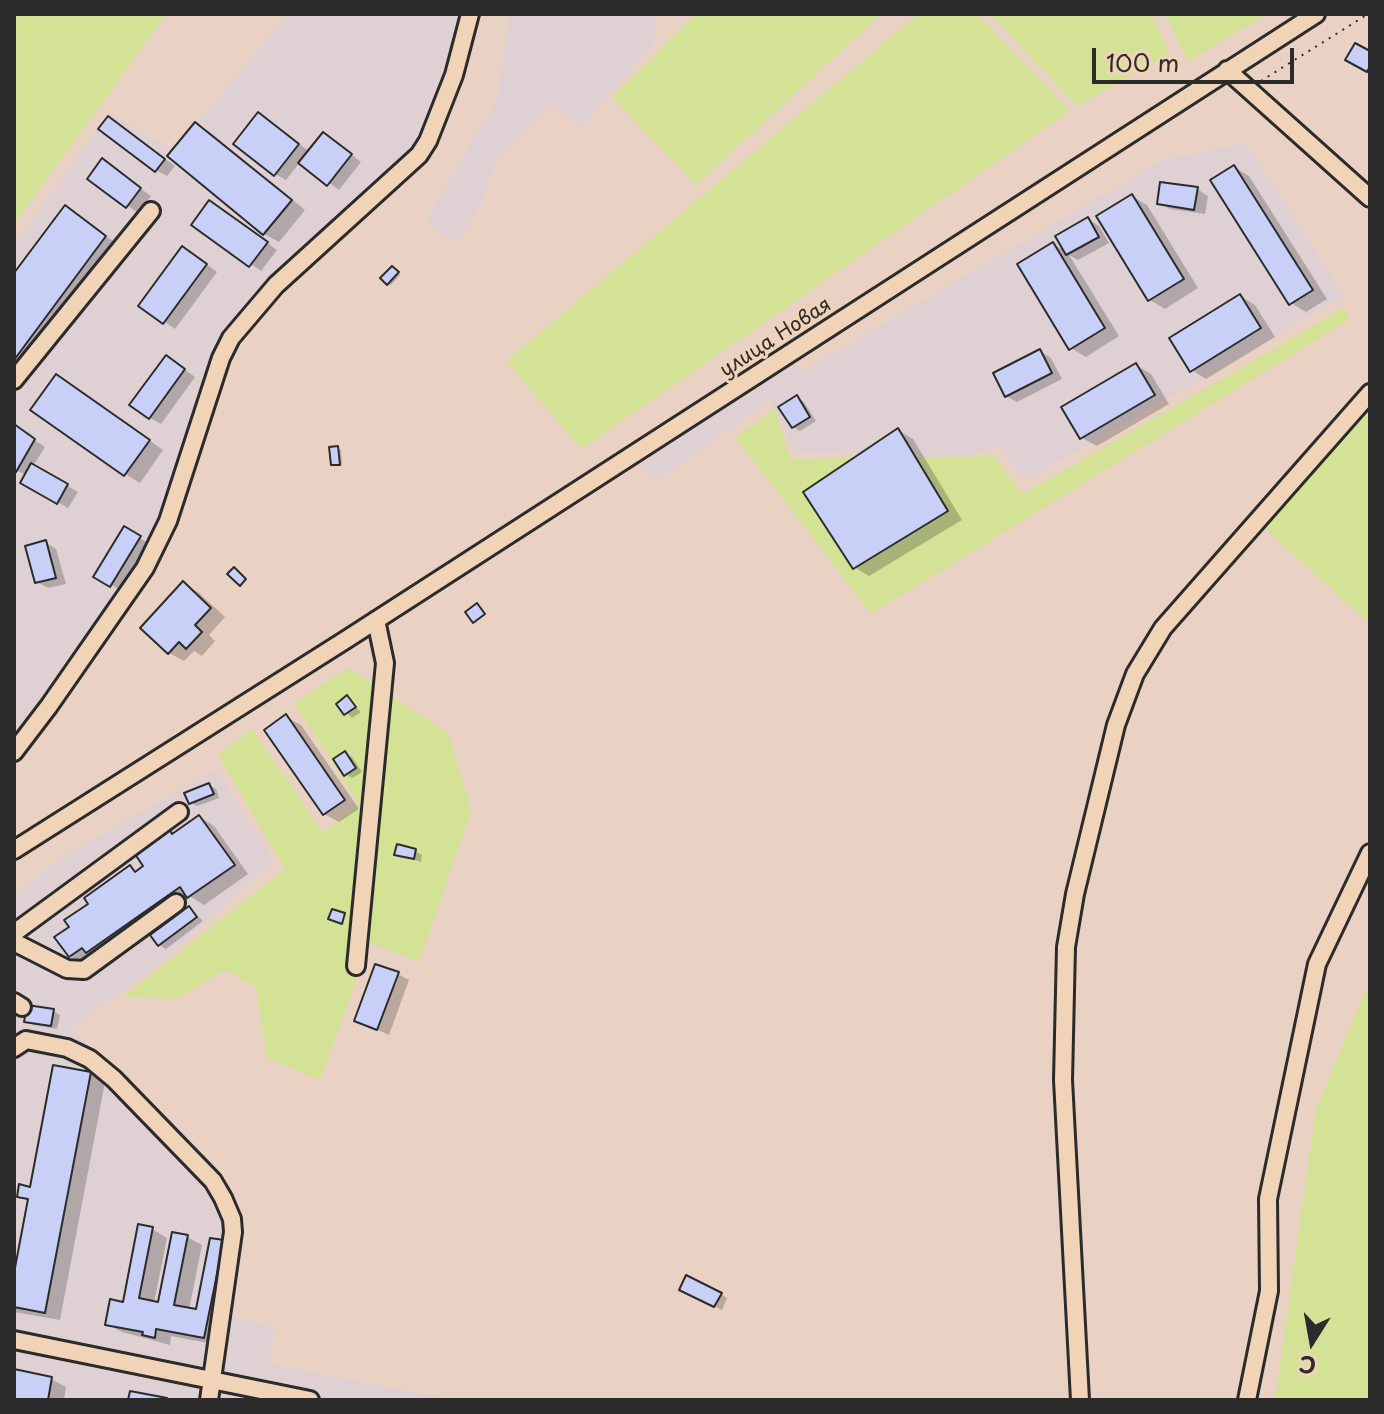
<!DOCTYPE html>
<meta charset="utf-8">
<style>
body{margin:0}
#map{position:relative;width:1384px;height:1414px;overflow:hidden;background:#e9d2c4;font-family:"Playpen Sans",sans-serif}
canvas{display:block}
.frame{position:absolute;inset:0;border:16px solid #2b2b2b;pointer-events:none}
.north{position:absolute;left:1272px;top:1302px;width:80px;height:80px;-webkit-text-stroke:6px #f1d3b7;paint-order:stroke;rotate:191deg;font-size:22px;font-weight:700;line-height:32px;text-align:center;color:#2b2b2b}
.north::after{content:'';display:block;margin:auto;width:28px;height:36px;background:#2b2b2b;clip-path:polygon(50% 0,100% 100%,50% 72%,0 100%)}
.scale{position:absolute;left:1092px;top:48px;width:202px;height:36px;box-sizing:border-box;border:4px solid #2b2b2b;border-top:0;padding-left:10px;font-size:24px;line-height:28px;white-space:nowrap;color:#2b2b2b;-webkit-text-stroke:6px #f1d3b7;paint-order:stroke}
</style>
<div id="map">
<canvas width="1384" height="1414"></canvas>
<div class="frame"></div>
<div class="north">С</div>
<div class="scale">100 m</div>
</div>
<script>
const g = document.querySelector('canvas').getContext('2d');
g.lineJoin = 'round';
function fillPath(path, color) { g.fillStyle = color; g.fill(path, 'evenodd'); }
const poly = rows => new Path2D(rows.map(r => 'M' + r).join(''));
function trace(path, color, width, dash) { g.strokeStyle = color; g.lineWidth = width; g.lineCap = dash ? 'butt' : 'round'; g.setLineDash(dash || []); g.stroke(path); }
function drawText(font, color, halo, rows, align = 'center') {
  g.font = font + ' "Playpen Sans",sans-serif'; g.lineWidth = 6; g.setLineDash([]); g.textBaseline = 'middle'; g.strokeStyle = halo; g.fillStyle = color; for (const [text, x, y, turn = 0] of rows) {
    g.save(); g.translate(x, y); g.rotate((+turn || 0) * Math.PI / 180); g.textAlign = isNaN(turn) ? turn : align; if (halo) g.strokeText(text, 0, 0); g.fillText(text, 0, 0); g.restore();
  }
}
fillPath(poly([
 [289,14,464,14,423,149,288,277,219,356,175,506,116,601,44,703,15,729,14,246,109,112,173,150],
 [509,14,658,14,653,44,581,129,552,103,497,157,481,204,458,243,425,223,498,96],
 [1246,143,1344,296,1025,481,998,447,960,458,795,452,770,400,657,481,639,465,795,363,802,372,1162,160],
 [216,769,274,861,152,970,71,1028,166,1114,214,1165,231,1192,242,1223,227,1316,275,1327,269,1364,455,1400,14,1400,14,897,61,858]
]), '#dfd1d3');
fillPath(poly([
 [14,14,166,14,14,224],
 [696,14,881,14,696,185,612,97],
 [918,14,977,14,1070,111,581,449,506,361],
 [990,14,1151,14,1170,54,1077,106],
 [1165,14,1267,14,1188,61],
 [1344,308,1349,320,871,614,735,437,775,409,790,459,994,456,1023,494],
 [1370,407,1370,624,1263,527],
 [348,668,449,734,471,811,419,962,370,943,320,1080,267,1058,256,987,225,970,176,999,124,996,285,869,218,755,252,729,323,833,359,804,294,703],
 [1370,980,1370,1400,1275,1400,1316,1109]
]), '#d3e295');
fillPath(poly([
 [269,121,310,152,334,141,361,162,339,190,300,162,286,180,275,174],
 [196,124,211,133,305,210,279,242,264,234],
 [119,125,175,166,167,176,156,170],
 [1234,167,1249,176,1327,299,1306,312,1291,303],
 [112,168,151,196,138,213,90,178],
 [1197,189,1208,196,1205,214,1170,209,1159,203],
 [1132,196,1147,205,1198,288,1165,309,1150,300],
 [65,208,120,246,14,389,14,277],
 [220,209,277,250,261,271,194,224],
 [1088,219,1099,226,1109,243,1078,260,1069,255,1119,336,1086,357,1071,348,1053,244,1067,252],
 [194,255,217,272,175,329,141,305],
 [394,270,400,275,391,285,388,283],
 [1240,296,1255,305,1275,337,1206,379,1192,370],
 [1040,351,1051,358,1062,379,1017,402,1006,396],
 [177,364,195,377,161,424,150,418],
 [1136,365,1151,374,1169,404,1097,446,1082,438],
 [71,385,163,450,140,483,125,474],
 [797,398,804,402,816,421,800,431,793,427],
 [14,426,45,447,33,466,78,492,68,508,23,482,26,475,18,471,14,477],
 [898,430,913,439,962,520,869,576,854,567],
 [338,448,341,450,342,465,335,465,333,464],
 [124,529,150,544,122,591,96,576],
 [45,542,56,549,66,584,48,588,37,582],
 [183,584,198,592,225,617,209,635,215,641,202,656,194,651,184,661,169,653,142,628],
 [347,698,361,712,352,718,338,704],
 [286,717,301,725,359,809,339,822,324,814],
 [345,753,352,757,362,772,352,778,346,774],
 [209,785,216,789,219,798,197,806,190,802],
 [200,817,214,826,248,874,204,905,191,897,102,960,85,964,70,956,71,928,91,904,130,868,138,872,146,866,170,833,174,835],
 [415,851,422,855,421,862,397,854],
 [189,908,203,921,166,949,159,945],
 [398,974,409,980,389,1035,356,1020],
 [53,1011,60,1015,57,1029,33,1025,26,1021],
 [90,1074,105,1082,60,1320,14,1312,14,1284,30,1202,19,1196,32,1189],
 [152,1229,167,1238,154,1303,159,1304,187,1237,202,1245,189,1310,197,1311,223,1242,238,1251,219,1345,171,1336,170,1345,122,1332,107,1324,124,1304],
 [688,1293,721,1294,727,1298,722,1310],
 [14,1372,51,1379,66,1387,64,1400,14,1400]
]), '#0003');
const building = poly([
 [1355,43,1370,51,1370,66,1367,72,1345,60,1355,43],
 [258,112,299,144,274,176,233,144,258,112],
 [108,116,165,159,155,172,98,129,108,116],
 [195,122,292,200,263,235,167,156,195,122],
 [323,132,352,154,327,186,298,163,323,132],
 [102,158,141,188,126,208,87,179,102,158],
 [1234,165,1313,290,1289,305,1210,180,1234,165],
 [1160,182,1198,187,1194,210,1157,204,1160,182],
 [1132,194,1184,279,1148,301,1096,216,1132,194],
 [209,200,268,242,249,267,191,225,209,200],
 [65,205,106,236,14,360,14,273,65,205],
 [1088,217,1099,237,1066,255,1055,236,1088,217],
 [1053,242,1105,328,1069,350,1017,264,1053,242],
 [182,246,207,264,163,324,138,306,182,246],
 [392,266,399,272,387,285,380,278,392,266],
 [1240,294,1261,328,1190,372,1169,338,1240,294],
 [1040,349,1052,373,1005,397,993,373,1040,349],
 [166,355,185,369,149,419,129,405,166,355],
 [1136,363,1155,395,1080,439,1061,407,1136,363],
 [56,374,150,440,124,476,30,410,56,374],
 [797,395,810,417,792,428,778,407,797,395],
 [14,424,35,439,16,472,14,471,14,424],
 [898,428,948,511,853,569,803,492,898,428],
 [338,446,340,465,331,465,329,447,338,446],
 [31,463,68,484,57,504,20,483,31,463],
 [124,526,141,536,110,587,93,577,124,526],
 [46,540,56,578,35,583,25,546,46,540],
 [234,567,246,579,240,586,227,574,234,567],
 [183,581,211,608,195,625,202,632,186,649,179,642,168,654,140,628,183,581],
 [477,603,485,614,473,623,465,612,477,603],
 [347,695,356,707,344,715,336,704,347,695],
 [286,714,345,800,323,815,264,730,286,714],
 [345,751,356,768,344,776,333,759,345,751],
 [209,783,214,794,189,804,184,793,209,783],
 [199,815,235,865,187,898,180,887,86,953,82,948,69,957,54,937,69,927,64,920,88,904,84,898,130,865,135,872,143,866,135,854,170,830,172,834,199,815],
 [397,844,416,849,414,859,394,855,397,844],
 [189,906,197,917,158,946,150,935,189,906],
 [332,909,345,913,342,924,328,919,332,909],
 [375,964,399,972,377,1030,354,1021,375,964],
 [27,1005,54,1009,51,1026,24,1022,27,1005],
 [53,1065,91,1072,45,1313,14,1307,14,1273,28,1199,17,1197,19,1184,30,1187,53,1065],
 [138,1224,153,1227,139,1298,158,1302,172,1232,188,1235,174,1305,196,1309,210,1238,224,1240,204,1338,156,1329,155,1338,142,1335,143,1332,105,1325,110,1299,123,1302,138,1224],
 [686,1275,722,1293,714,1307,679,1290,686,1275],
 [14,1369,52,1377,48,1400,14,1400,14,1369],
 [130,1391,167,1398,167,1400,128,1400,130,1391]
]);
fillPath(building, '#c8d0f7');
trace(building, '#2b2b2b', 2);
const minor = poly([
 [1227,70,1370,198],
 [14,380,151,211],
 [14,752,49,706,145,568,168,521,221,358,231,338,276,285,419,155,428,141,454,75,470,14],
 [14,850,347,639,1316,14],
 [14,933,179,812],
 [14,942,67,969,84,970,176,903],
 [356,966,385,663,376,620],
 [14,1002,22,1007],
 [14,1048,26,1040,67,1048,90,1059,114,1079,213,1181,223,1198,232,1219,233,1232,209,1400],
 [14,1340,310,1400],
 [1080,1400,1063,1080,1066,947,1075,894,1116,725,1135,674,1163,628,1370,393],
 [1247,1400,1269,1291,1268,1199,1317,964,1370,853]
]);
trace(minor, '#2b2b2b', 22);
trace(poly([
 [1261,81,1368,14]
]), '#2b2b2b', 2, [2, 6]);
trace(minor, '#f1d3b7', 16);
drawText('20px', '#2b2b2b', '#f1d3b7', [
 ["улица Новая",776,338,-33]
]);
</script>
